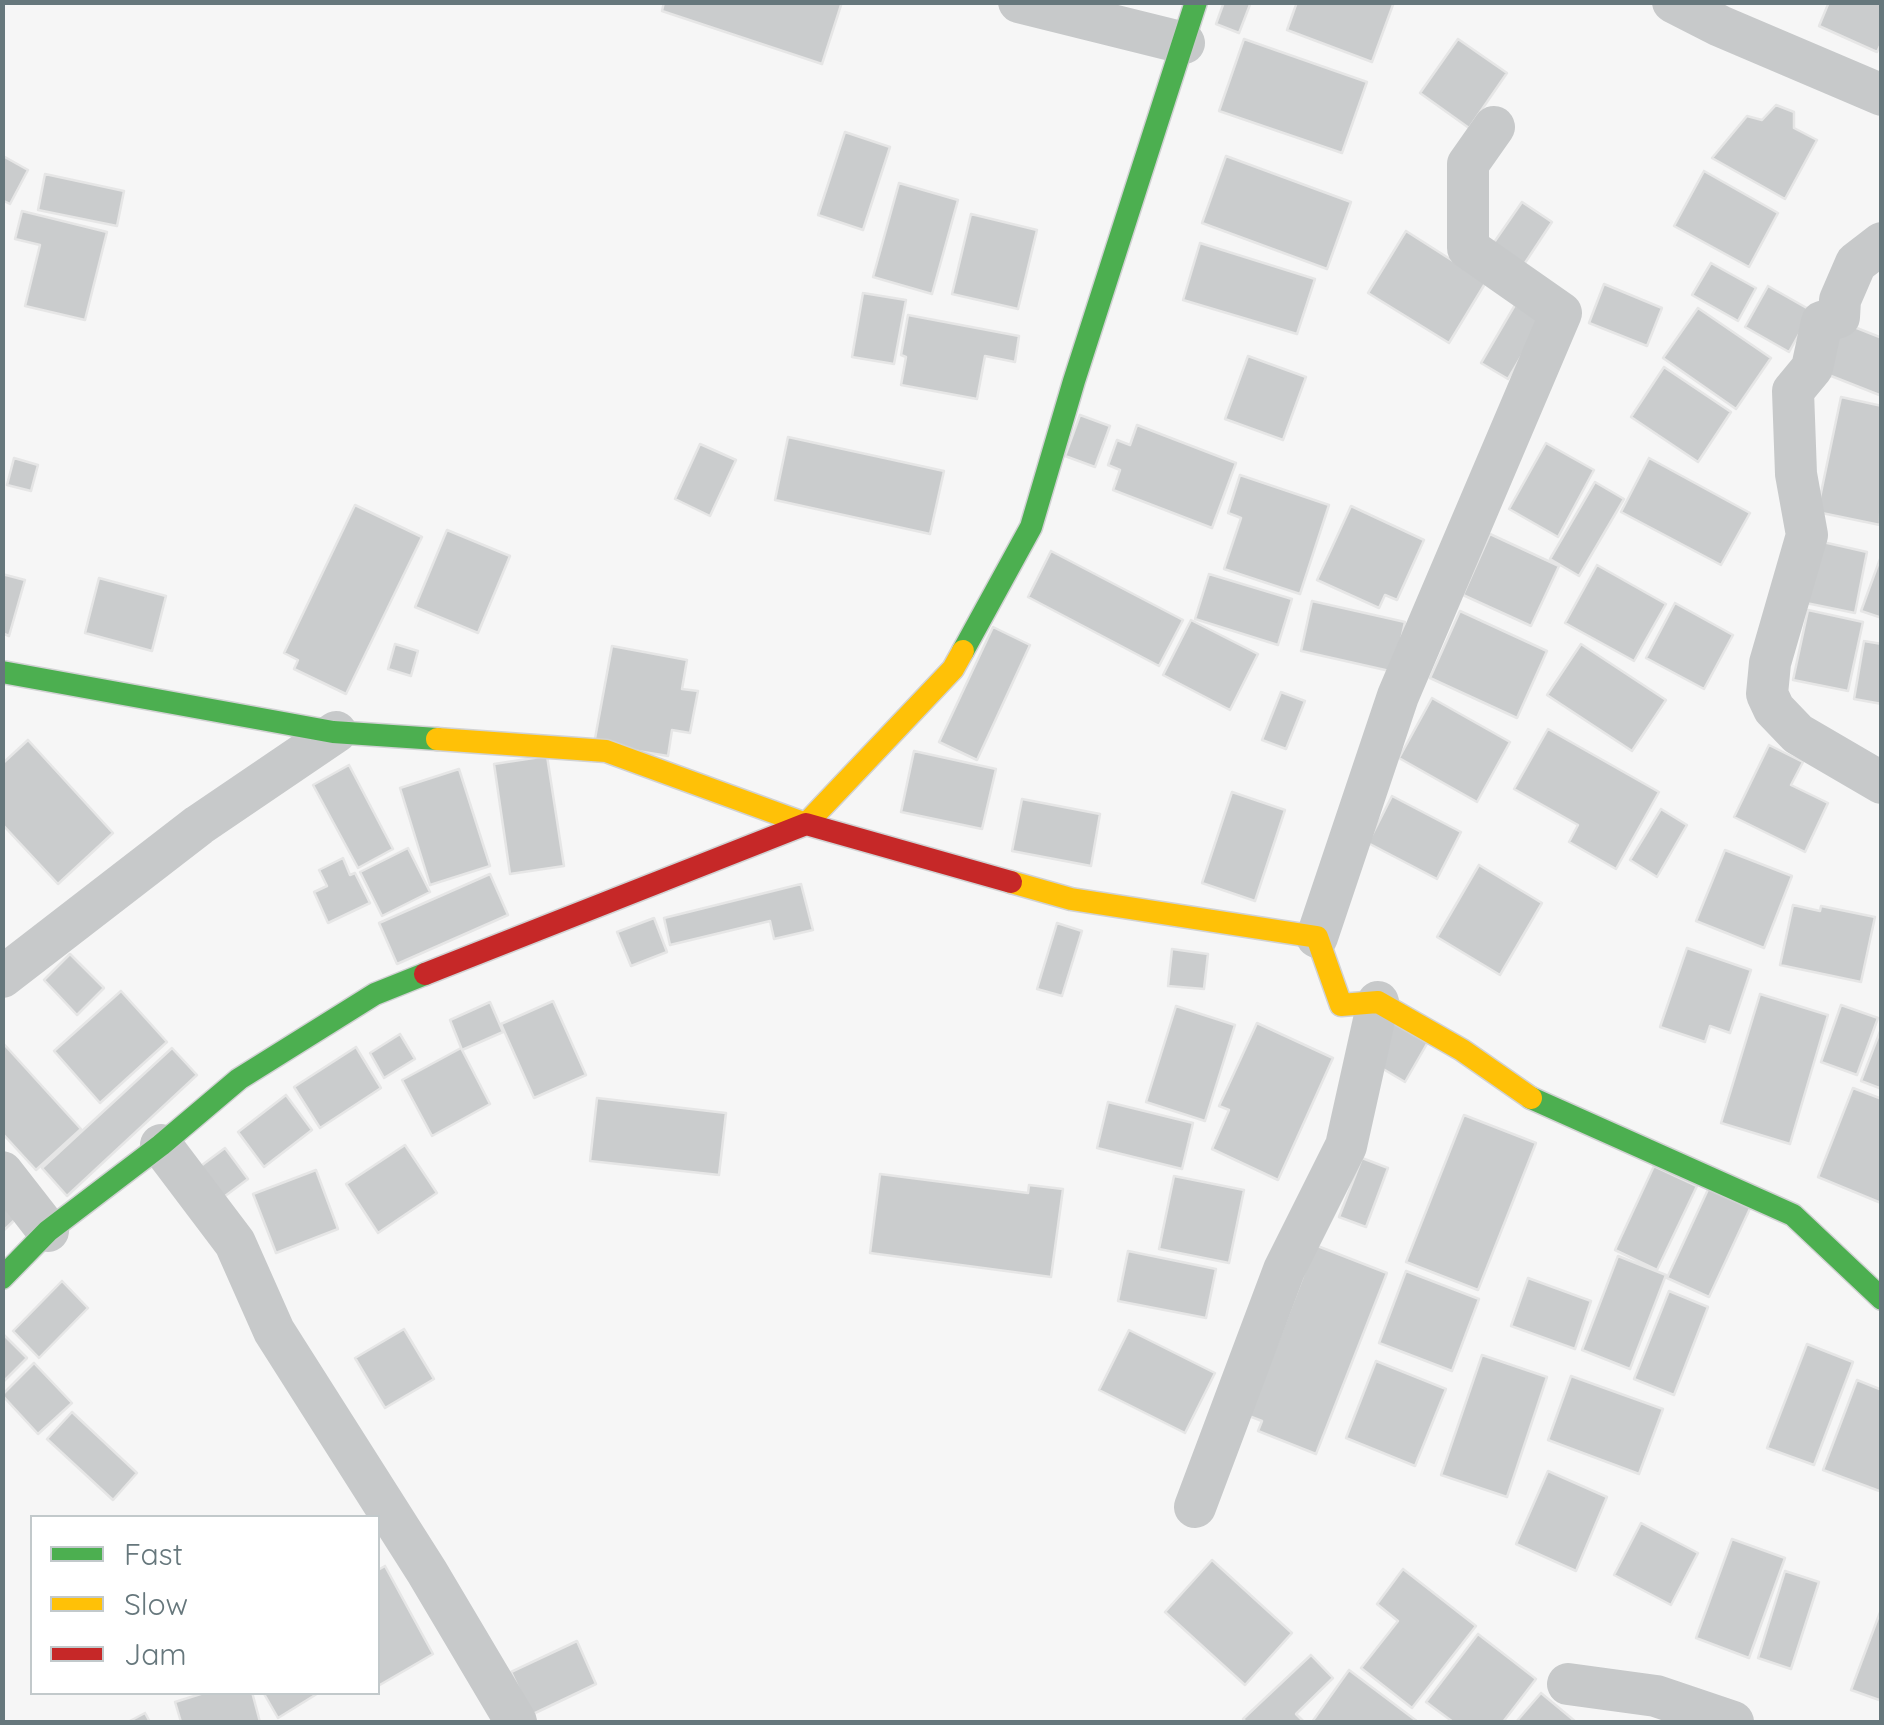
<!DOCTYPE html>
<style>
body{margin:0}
#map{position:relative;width:1884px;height:1725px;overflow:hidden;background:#f6f6f6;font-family:Quicksand,sans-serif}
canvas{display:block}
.frame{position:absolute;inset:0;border:5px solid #66777c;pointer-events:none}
.legend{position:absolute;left:30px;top:1515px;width:350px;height:180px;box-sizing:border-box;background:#fff;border:2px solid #c2c9cb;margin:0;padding:12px 18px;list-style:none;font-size:30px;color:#66777c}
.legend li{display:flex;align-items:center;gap:20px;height:50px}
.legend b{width:50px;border:2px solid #c2c9cb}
</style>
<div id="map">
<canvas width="1884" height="1725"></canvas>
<div class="frame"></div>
<ul class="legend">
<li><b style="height:12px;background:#4caf50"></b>Fast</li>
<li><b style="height:12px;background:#ffc107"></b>Slow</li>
<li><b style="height:12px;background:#c62828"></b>Jam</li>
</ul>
</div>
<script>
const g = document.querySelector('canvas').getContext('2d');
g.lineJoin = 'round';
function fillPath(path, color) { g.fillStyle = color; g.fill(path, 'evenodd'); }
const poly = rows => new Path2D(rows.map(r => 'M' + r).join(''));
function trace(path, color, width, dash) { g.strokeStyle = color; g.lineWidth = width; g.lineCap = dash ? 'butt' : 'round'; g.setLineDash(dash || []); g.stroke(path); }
const building = poly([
 [664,2,842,2,822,64,662,11,664,2],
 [1224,2,1251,2,1239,33,1216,24,1224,2],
 [1297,2,1394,2,1372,62,1287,30,1297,2],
 [1829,2,1882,2,1882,42,1877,52,1819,26,1829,2],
 [1244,39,1367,82,1342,153,1219,111,1244,39],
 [1458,39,1507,73,1469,128,1420,93,1458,39],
 [1776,105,1794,112,1794,128,1817,140,1785,199,1712,158,1747,116,1762,120,1776,105],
 [845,132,890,147,863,230,818,215,845,132],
 [3,156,28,170,10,204,2,200,3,156],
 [1226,156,1351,202,1327,269,1202,223,1226,156],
 [1704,171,1778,213,1749,267,1674,226,1704,171],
 [45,174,124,191,117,226,38,210,45,174],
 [899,183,958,200,932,294,873,277,899,183],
 [1522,202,1552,222,1517,275,1486,254,1522,202],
 [22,211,107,232,85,320,25,306,40,245,15,239,22,211],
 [971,214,1037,230,1018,309,952,294,971,214],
 [1406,231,1486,282,1449,343,1368,293,1406,231],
 [1200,243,1315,279,1297,334,1183,300,1200,243],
 [1711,263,1756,288,1738,321,1692,295,1711,263],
 [1604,284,1662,308,1647,346,1589,323,1604,284],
 [1768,286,1812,311,1789,352,1745,327,1768,286],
 [863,293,906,300,894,364,852,357,863,293],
 [1515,305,1542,321,1508,379,1481,363,1515,305],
 [1698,308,1771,358,1736,409,1663,358,1698,308],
 [908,315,1019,336,1015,362,985,356,977,399,901,385,906,357,901,355,908,315],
 [1834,319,1882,338,1882,396,1821,372,1834,319],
 [1248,356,1306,377,1283,440,1225,419,1248,356],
 [1664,367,1731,412,1698,462,1631,417,1664,367],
 [1841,397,1882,406,1880,525,1817,512,1841,397],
 [1080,415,1110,426,1095,467,1065,456,1080,415],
 [1137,425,1236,463,1212,528,1113,490,1120,470,1108,465,1117,440,1130,445,1137,425],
 [788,437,944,471,930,534,775,500,788,437],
 [1546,443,1594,470,1558,537,1509,509,1546,443],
 [700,444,736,460,710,516,675,499,700,444],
 [14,458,38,465,31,491,7,485,14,458],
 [1649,458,1750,513,1721,565,1621,512,1649,458],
 [1240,475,1329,505,1300,594,1224,569,1241,518,1228,513,1240,475],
 [1595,482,1624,499,1579,576,1550,559,1595,482],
 [355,505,422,537,346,694,294,669,298,660,284,653,355,505],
 [1351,506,1424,540,1397,600,1385,595,1379,608,1317,580,1351,506],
 [447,530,510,556,478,633,415,607,447,530],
 [1490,534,1559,566,1531,626,1463,595,1490,534],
 [1814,540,1867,552,1855,613,1801,602,1814,540],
 [1051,551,1183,620,1159,666,1028,597,1051,551],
 [1880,559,1882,559,1882,618,1861,611,1880,559],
 [1597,565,1666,604,1634,661,1565,623,1597,565],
 [2,574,25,580,9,636,2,633,2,574],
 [1209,574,1292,599,1278,645,1195,619,1209,574],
 [99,578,166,596,152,651,85,633,99,578],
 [1312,601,1405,622,1394,672,1301,651,1312,601],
 [1675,603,1733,635,1704,689,1646,658,1675,603],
 [1808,610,1863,622,1848,691,1793,680,1808,610],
 [1460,611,1547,651,1517,718,1430,678,1460,611],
 [1191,620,1258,654,1230,710,1163,675,1191,620],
 [993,627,1030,645,977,760,939,742,993,627],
 [1864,641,1882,644,1882,704,1854,699,1864,641],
 [395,644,418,651,411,676,388,669,395,644],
 [1581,644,1666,700,1632,751,1547,695,1581,644],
 [612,646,687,660,682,689,698,691,690,733,672,730,668,756,594,744,612,646],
 [1281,692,1305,701,1286,749,1262,740,1281,692],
 [1432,698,1510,742,1477,802,1399,758,1432,698],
 [1548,729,1659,792,1616,869,1569,842,1578,825,1514,789,1548,729],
 [28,740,113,833,58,884,2,824,2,764,28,740],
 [1769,745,1803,762,1791,785,1828,803,1805,852,1734,817,1769,745],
 [914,751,996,769,982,829,901,812,914,751],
 [547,756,564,866,510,874,494,764,547,756],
 [349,765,393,849,358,868,313,785,349,765],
 [459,769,490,866,430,885,400,788,459,769],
 [1232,792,1285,810,1255,901,1202,883,1232,792],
 [1392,796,1461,832,1437,879,1368,843,1392,796],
 [1022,799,1100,814,1091,866,1012,851,1022,799],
 [1661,809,1687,825,1657,877,1630,860,1661,809],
 [408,848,430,892,382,916,360,872,408,848],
 [1725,850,1792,876,1764,948,1696,921,1725,850],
 [343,858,350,875,355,873,370,903,328,923,314,892,327,886,319,870,343,858],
 [1479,865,1542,903,1500,975,1437,937,1479,865],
 [490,874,508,915,397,964,379,923,490,874],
 [801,884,813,930,774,939,770,921,670,945,664,918,801,884],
 [1793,905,1820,911,1821,906,1875,917,1861,982,1780,965,1793,905],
 [654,918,667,952,631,966,617,932,654,918],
 [1057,923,1082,931,1062,996,1037,989,1057,923],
 [1687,948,1751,970,1730,1033,1710,1026,1705,1042,1660,1027,1687,948],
 [1172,949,1208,954,1204,989,1168,986,1172,949],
 [70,954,104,988,77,1015,44,980,70,954],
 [121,991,167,1042,100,1103,54,1051,121,991],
 [1760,994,1828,1015,1790,1144,1721,1123,1760,994],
 [553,1001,586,1075,534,1098,501,1024,553,1001],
 [490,1002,503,1032,462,1050,450,1020,490,1002],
 [1841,1005,1878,1018,1857,1075,1821,1062,1841,1005],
 [1176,1006,1235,1025,1205,1121,1146,1102,1176,1006],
 [1392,1020,1428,1042,1405,1082,1368,1060,1392,1020],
 [1257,1023,1333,1058,1278,1180,1212,1149,1229,1110,1219,1106,1257,1023],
 [1881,1029,1882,1029,1882,1089,1861,1081,1881,1029],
 [400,1034,415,1059,384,1078,370,1053,400,1034],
 [2,1042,81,1129,36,1170,2,1133,2,1042],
 [356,1047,381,1088,320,1128,294,1087,356,1047],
 [172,1048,197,1075,67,1196,42,1168,172,1048],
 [461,1048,490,1104,432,1136,402,1080,461,1048],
 [1853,1088,1882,1099,1881,1203,1818,1177,1853,1088],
 [286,1095,312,1130,264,1167,238,1132,286,1095],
 [597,1098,726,1113,719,1175,590,1161,597,1098],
 [1108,1102,1193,1123,1182,1169,1097,1148,1108,1102],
 [1464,1115,1536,1143,1478,1290,1406,1262,1464,1115],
 [405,1145,437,1193,378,1233,346,1184,405,1145],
 [225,1148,248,1179,217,1202,194,1171,225,1148],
 [1362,1158,1388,1168,1366,1227,1339,1217,1362,1158],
 [1654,1166,1697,1186,1657,1270,1615,1250,1654,1166],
 [316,1170,338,1229,276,1253,253,1194,316,1170],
 [880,1174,1028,1193,1029,1185,1063,1189,1051,1277,870,1253,880,1174],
 [1174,1176,1244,1190,1229,1263,1159,1249,1174,1176],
 [1711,1183,1753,1202,1709,1297,1667,1278,1711,1183],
 [2,1192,22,1213,2,1232,2,1192],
 [1315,1245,1387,1273,1316,1454,1258,1431,1262,1421,1249,1416,1315,1245],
 [1128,1251,1216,1269,1206,1318,1118,1301,1128,1251],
 [1618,1256,1666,1275,1630,1369,1582,1350,1618,1256],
 [1406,1271,1479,1299,1452,1371,1379,1343,1406,1271],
 [1528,1278,1591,1301,1575,1349,1511,1326,1528,1278],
 [62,1281,88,1308,39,1358,13,1331,62,1281],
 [1669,1291,1708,1307,1674,1395,1634,1379,1669,1291],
 [404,1329,434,1379,385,1408,355,1358,404,1329],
 [1129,1330,1215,1373,1185,1433,1099,1390,1129,1330],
 [2,1333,27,1358,2,1383,2,1333],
 [1807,1344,1853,1362,1814,1465,1767,1448,1807,1344],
 [1482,1355,1547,1377,1507,1497,1441,1475,1482,1355],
 [1376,1361,1446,1389,1415,1466,1346,1438,1376,1361],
 [34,1363,72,1403,38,1434,2,1395,34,1363],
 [1571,1376,1663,1409,1639,1474,1548,1440,1571,1376],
 [1857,1380,1882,1390,1882,1492,1823,1470,1857,1380],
 [72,1412,137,1473,113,1500,47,1439,72,1412],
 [1548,1471,1607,1497,1576,1571,1516,1544,1548,1471],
 [1641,1523,1698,1553,1671,1605,1614,1575,1641,1523],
 [1732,1539,1785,1558,1749,1658,1696,1638,1732,1539],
 [1212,1560,1292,1633,1245,1685,1165,1612,1212,1560],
 [385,1566,433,1654,378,1686,378,1570,385,1566],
 [1403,1569,1476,1626,1412,1708,1361,1668,1398,1621,1377,1604,1403,1569],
 [1785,1571,1819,1582,1791,1669,1758,1658,1785,1571],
 [1882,1607,1882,1701,1851,1690,1882,1607],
 [1478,1634,1536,1679,1503,1722,1453,1722,1426,1702,1478,1634],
 [577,1641,596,1684,531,1715,511,1672,577,1641],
 [1311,1655,1333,1678,1296,1714,1304,1722,1246,1722,1243,1719,1311,1655],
 [1349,1670,1418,1722,1312,1722,1349,1670],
 [207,1692,252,1692,260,1722,181,1722,175,1702,207,1692],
 [263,1692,320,1692,278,1718,263,1692],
 [1541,1693,1576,1722,1516,1722,1541,1693],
 [145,1713,150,1722,128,1722,145,1713]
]);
fillPath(building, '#cacccd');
trace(building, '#e6e6e6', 2.5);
const fast = poly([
 [963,651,1031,527,1074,381,1196,2],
 [2,672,333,732,437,739],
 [1531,1098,1793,1215,1882,1299],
 [2,1278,48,1231,161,1145,239,1079,375,994,425,974]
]);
const slow = poly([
 [437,739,606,751,806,824,953,669,963,651],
 [1011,882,1071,899,1317,937,1341,1005,1378,1002,1462,1050,1531,1098]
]);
const jam = poly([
 [425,974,806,824,1011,882]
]);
trace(fast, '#d1d2d3', 25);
trace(slow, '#d1d2d3', 25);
trace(jam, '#d1d2d3', 25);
trace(poly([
 [1019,2,1184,43],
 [1673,2,1720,26,1882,95],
 [1882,243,1856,263,1840,300,1839,317,1822,322,1812,368,1793,391,1796,474,1807,535,1770,663,1767,694,1774,709,1798,734,1882,783],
 [1317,937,1398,696,1561,313,1468,248,1468,164,1494,127],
 [2,977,199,825,336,732],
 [161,1145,235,1243,274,1331,427,1572,516,1722],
 [2,1172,48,1231],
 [1195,1507,1284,1270,1346,1146,1378,1002],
 [1568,1684,1656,1696,1733,1722]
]), '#c7c9ca', 42);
trace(fast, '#4caf50', 22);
trace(slow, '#ffc107', 22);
trace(jam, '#c62828', 22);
</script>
